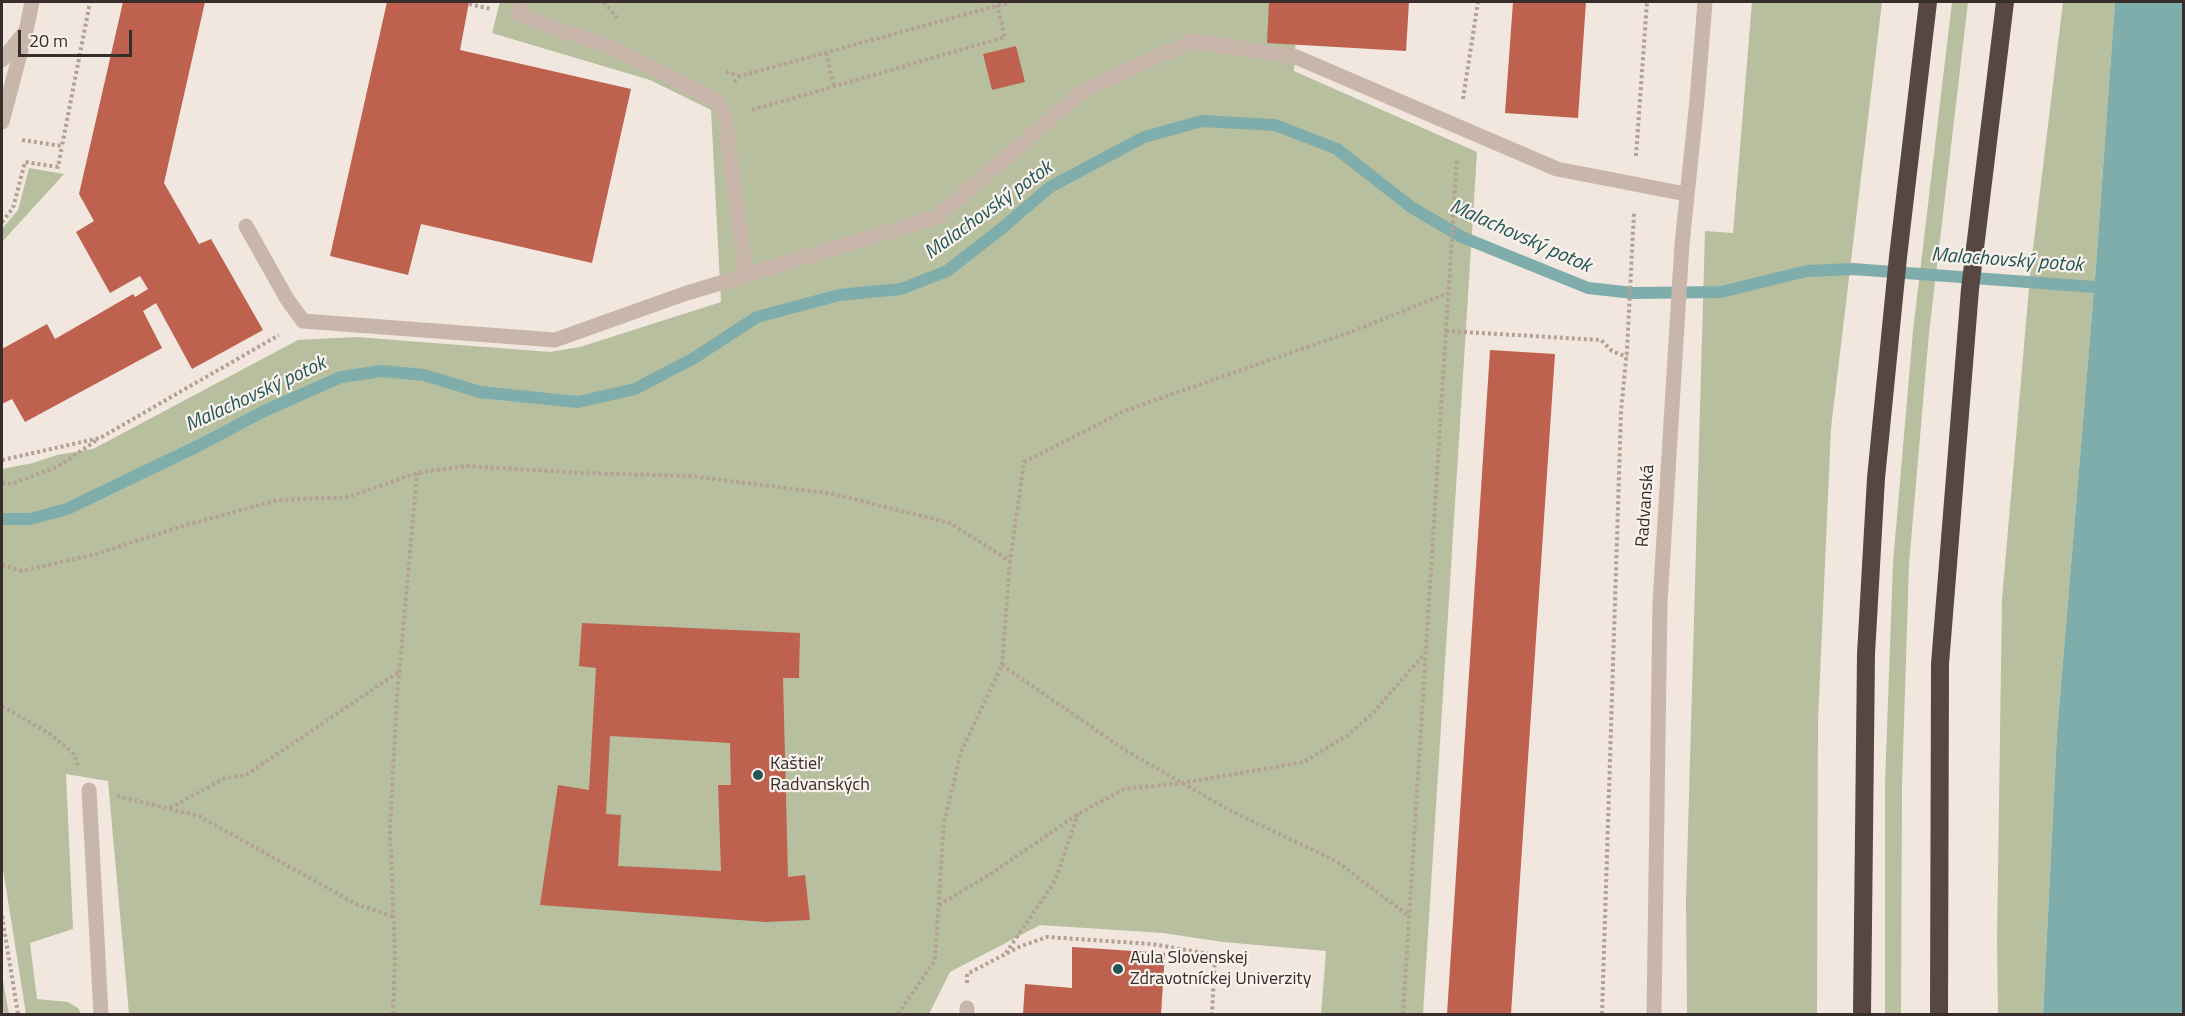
<!DOCTYPE html>
<meta charset="utf-8">
<style>
body{margin:0}
#map{position:relative;width:2185px;height:1016px;overflow:hidden;background:#f1e7de;font-family:"Titillium Web",sans-serif}
canvas{display:block}
.frame{position:absolute;inset:0;border:3px solid #372d2a;pointer-events:none}
.scale{position:absolute;left:18px;top:30px;width:114px;height:27px;box-sizing:border-box;border:3px solid #372d2a;border-top:0;padding-left:8px;font-size:18px;line-height:21px;white-space:nowrap;color:#372d2a;-webkit-text-stroke:4px #f9f1eb;paint-order:stroke}
</style>
<div id="map">
<canvas width="2185" height="1016"></canvas>
<div class="frame"></div>
<div class="scale">20 m</div>
</div>
<script>
const g = document.querySelector('canvas').getContext('2d');
g.lineJoin = 'round';
function fillPath(path, color) { g.fillStyle = color; g.fill(path, 'evenodd'); }
const poly = rows => new Path2D(rows.map(r => 'M' + r).join(''));
function trace(path, color, width, dash) { g.strokeStyle = color; g.lineWidth = width; g.lineCap = dash ? 'butt' : 'round'; g.setLineDash(dash || []); g.stroke(path); }
function drawText(font, color, halo, rows, align = 'center') {
  g.font = font + ' "Titillium Web",sans-serif'; g.lineWidth = 4.5; g.setLineDash([]); g.textBaseline = 'middle'; g.strokeStyle = halo; g.fillStyle = color; for (const [text, x, y, turn = 0] of rows) {
    g.save(); g.translate(x, y); g.rotate((+turn || 0) * Math.PI / 180); g.textAlign = isNaN(turn) ? turn : align; if (halo) g.strokeText(text, 0, 0); g.fillText(text, 0, 0); g.restore();
  }
}
fillPath(poly([
 [500,2,1298,2,1294,71,1477,152,1423,1014,1321,1014,1326,951,1223,942,1163,933,1040,925,950,972,929,1014,129,1014,108,781,66,774,73,929,30,943,37,999,68,1002,78,1008,81,1014,26,1014,2,863,2,469,33,463,57,455,93,449,298,340,356,337,550,352,580,347,721,302,711,110,650,80,492,33],
 [1752,2,1882,2,1831,428,1818,721,1817,1014,1687,1014,1686,901,1705,231,1733,233],
 [1952,2,1968,2,1929,333,1909,564,1902,785,1901,1014,1885,1014,1885,784,1893,563,1913,331],
 [2063,2,2115,2,2096,266,2057,733,2043,1014,1998,1014,1997,941,2002,599,2031,265],
 [29,168,64,174,2,242,2,229,18,210],
 [2,975,9,1014,2,1012]
]), '#b7bf9f');
fillPath(poly([
 [2115,2,2183,2,2183,1014,2043,1014,2057,733,2096,266]
]), '#7fadab');
trace(poly([
 [2,519,30,519,67,509,202,444,262,412,341,377,382,371,424,375,480,392,578,402,635,389,694,358,757,317,839,295,901,289,947,271,1001,229,1050,187,1144,137,1202,121,1275,125,1337,149,1411,207,1462,237,1588,288,1633,293,1721,292,1807,271,1853,269,2108,288]
]), '#7fadab', 12);
fillPath(poly([
 [123,2,205,2,164,183,199,244,211,239,263,330,192,369,156,303,143,311,162,348,25,422,12,399,2,404,2,349,47,324,55,339,133,294,135,297,148,289,140,276,110,293,76,232,94,221,79,194],
 [387,2,469,2,460,50,631,89,592,263,421,224,408,275,330,256],
 [1269,2,1409,2,1406,51,1267,43],
 [1513,2,1586,2,1578,118,1505,113],
 [1016,46,1025,82,992,90,983,54],
 [1490,350,1555,354,1511,1014,1447,1014],
 [582,623,800,633,799,678,783,678,788,877,805,875,810,920,766,922,540,905,558,785,589,790,596,668,579,666],
 [610,736,730,743,731,785,718,785,721,871,618,866,621,815,606,814],
 [1072,947,1165,953,1161,1014,1023,1014,1025,984,1072,988]
]), '#be614f');
trace(poly([
 [604,2,618,19],
 [469,4,491,9],
 [826,53,834,86],
 [726,72,740,76],
 [734,82,740,76,1011,2],
 [1463,99,1478,2],
 [752,110,1005,37,997,5],
 [22,140,62,146,90,2],
 [1636,156,1647,2],
 [2,222,13,208,25,162,58,167,62,146],
 [1446,331,1601,340,1612,351,1627,357],
 [2,460,100,438,279,335],
 [2,483,11,484,57,467,97,440],
 [2,565,22,571,96,554,186,525,278,500,348,497,417,473,466,466,583,473,690,476,833,494,950,523,1010,561],
 [1002,665,1125,750,1231,811,1336,861,1410,917],
 [2,706,50,734,74,754,78,765],
 [117,796,199,816,356,904,394,917],
 [170,808,225,778,246,775,400,671],
 [939,905,989,875,1078,814,1124,789,1182,783,1304,762,1348,735,1373,713,1426,652],
 [2,916,18,1014],
 [1006,953,1055,881,1078,814],
 [967,983,967,974,1021,946,1047,937,1152,944,1215,955,1212,1014],
 [393,1014,395,957,390,828,397,697,417,473],
 [898,1014,935,960,944,823,961,752,1002,665,1010,561,1024,462,1124,411,1359,329,1448,293],
 [1403,1014,1457,157],
 [1602,1014,1621,411,1627,350,1634,212]
]), '#b4a095', 4, [3, 3]);
trace(poly([
 [521,2,518,15,616,49,717,101,725,118,746,275],
 [2,60,26,31,32,2],
 [2,122,26,31],
 [246,226,287,299,303,321,555,340,684,294,937,217,1083,91,1192,41,1296,57,1557,169,1686,194],
 [89,790,101,1014],
 [967,1014,967,1008],
 [1654,1014,1660,602,1682,244,1697,100,1705,2]
]), '#c9b6ab', 15);
trace(poly([
 [1862,1014,1866,654,1876,478,1898,257,1928,2],
 [1939,1014,1940,664,1970,289,2005,2]
]), '#574641', 18);
for (const [x, y, r, color] of [
 [758,775,6,"#225655"],
 [1118,969,6,"#225655"]
]) { const dot = new Path2D(); dot.arc(x, y, r, 0, 2 * Math.PI); g.fillStyle = color; g.fill(dot); trace(dot, '#f9f1eb', 2); }
drawText('18px', '#372d2a', '#f9f1eb', [
 ["Radvanská",1646,506,-86]
]);
drawText('18px', '#372d2a', '#f9f1eb', [
 ["Kaštieľ",770,765],
 ["Radvanských",770,786],
 ["Aula Slovenskej",1130,959],
 ["Zdravotníckej Univerzity",1130,980]
], 'left');
drawText('italic 20px', '#225655', '#f9f1eb', [
 ["Malachovský potok",989,211,-36],
 ["Malachovský potok",1520,237,24],
 ["Malachovský potok",2007,261,4],
 ["Malachovský potok",256,395,-25]
]);
</script>
